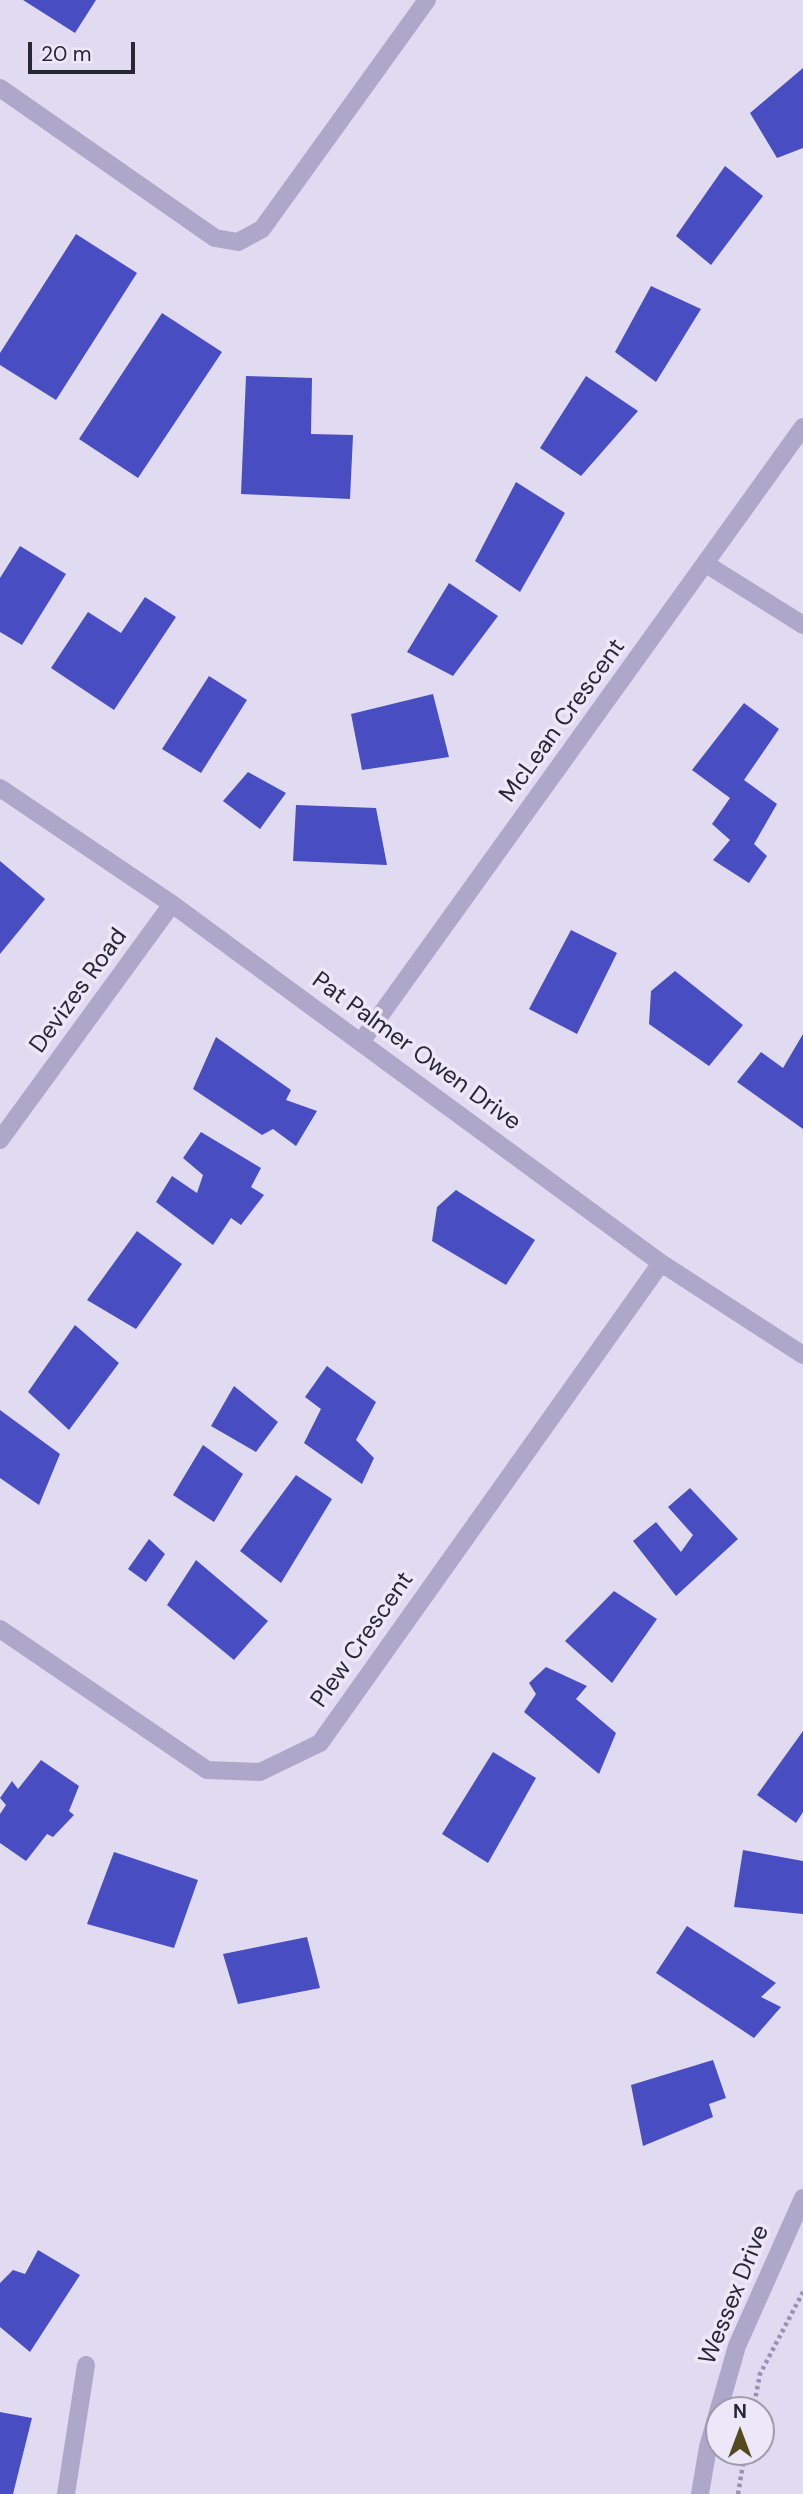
<!DOCTYPE html>
<style>
body{margin:0}
#map{position:relative;width:803px;height:2494px;overflow:hidden;background:#e1dbf1;font-family:"DM Sans",sans-serif}
canvas{display:block}
.north{position:absolute;left:705px;top:2396px;width:70px;height:70px;box-sizing:border-box;background:#ece7f9;border:2px solid #9e9bab;border-radius:50%;rotate:0deg;font-size:19px;font-weight:700;line-height:28px;text-align:center;color:#282835}
.north::after{content:'';display:block;margin:auto;width:24px;height:32px;background:#554a1f;clip-path:polygon(50% 0,100% 100%,50% 72%,0 100%)}
.scale{position:absolute;left:28px;top:42px;width:107px;height:32px;box-sizing:border-box;border:4px solid #282835;border-top:0;padding-left:9px;font-size:21px;line-height:24px;white-space:nowrap;color:#282835;-webkit-text-stroke:5px #ece7f9;paint-order:stroke}
</style>
<div id="map">
<canvas width="803" height="2494"></canvas>
<div class="north">N</div>
<div class="scale">20 m</div>
</div>
<script>
const g = document.querySelector('canvas').getContext('2d');
g.lineJoin = 'round';
function fillPath(path, color) { g.fillStyle = color; g.fill(path, 'evenodd'); }
const poly = rows => new Path2D(rows.map(r => 'M' + r).join(''));
function trace(path, color, width, dash) { g.strokeStyle = color; g.lineWidth = width; g.lineCap = dash ? 'butt' : 'round'; g.setLineDash(dash || []); g.stroke(path); }
function drawText(font, color, halo, rows, align = 'center') {
  g.font = font + ' "DM Sans",sans-serif'; g.lineWidth = 7; g.setLineDash([]); g.textBaseline = 'middle'; g.strokeStyle = halo; g.fillStyle = color; for (const [text, x, y, turn = 0] of rows) {
    g.save(); g.translate(x, y); g.rotate((+turn || 0) * Math.PI / 180); g.textAlign = isNaN(turn) ? turn : align; if (halo) g.strokeText(text, 0, 0); g.fillText(text, 0, 0); g.restore();
  }
}
fillPath(poly([
 [23,0,96,0,75,33],
 [803,68,803,148,777,158,750,113],
 [725,166,763,196,711,265,676,236],
 [76,234,137,273,56,400,0,365,0,353],
 [651,286,701,309,656,382,615,352],
 [162,313,222,352,138,478,79,439],
 [246,376,312,378,311,434,353,435,350,499,241,494],
 [586,376,638,411,581,476,540,448],
 [516,482,565,513,520,592,475,561],
 [20,546,66,574,22,645,0,632,0,578],
 [449,583,498,616,453,676,407,652],
 [145,597,176,617,114,710,51,668,88,612,121,633],
 [209,676,247,700,201,773,162,749],
 [433,694,449,757,362,770,351,714],
 [744,703,779,729,744,780,777,804,754,844,767,856,749,883,713,860,730,840,712,824,730,798,692,770],
 [248,772,286,793,260,829,223,801],
 [296,805,376,808,387,865,293,861],
 [0,861,45,899,0,954],
 [571,930,617,953,577,1034,529,1009],
 [675,971,743,1025,709,1066,649,1024,651,991],
 [803,1034,803,1129,737,1082,761,1052,783,1068],
 [216,1037,291,1090,286,1100,317,1111,296,1146,273,1129,262,1135,193,1089],
 [201,1132,261,1168,251,1187,264,1195,241,1225,231,1218,213,1245,156,1202,172,1176,197,1193,203,1175,183,1158],
 [456,1190,535,1240,506,1285,432,1241,437,1207],
 [137,1231,182,1264,136,1329,87,1300],
 [75,1325,119,1363,69,1430,28,1392],
 [327,1366,376,1402,356,1440,374,1458,362,1484,304,1443,321,1409,305,1397],
 [234,1386,278,1422,256,1452,211,1426],
 [0,1410,60,1454,39,1505,0,1478],
 [203,1445,243,1474,214,1522,173,1495],
 [296,1475,332,1499,281,1583,240,1551],
 [690,1488,738,1539,676,1596,633,1541,656,1522,681,1552,693,1535,668,1507],
 [149,1539,165,1554,146,1582,128,1569],
 [196,1560,268,1621,234,1660,167,1605],
 [614,1591,657,1619,612,1683,565,1641],
 [546,1667,587,1686,576,1699,616,1733,599,1774,524,1712,536,1694,529,1683],
 [803,1731,803,1812,796,1823,757,1795],
 [493,1752,536,1778,488,1863,442,1834],
 [41,1760,79,1786,69,1811,74,1815,53,1837,47,1834,26,1861,0,1843,0,1814,6,1805,0,1798,12,1781,18,1789],
 [743,1850,803,1861,803,1914,734,1907],
 [114,1852,198,1880,174,1948,87,1924],
 [687,1926,776,1983,761,1997,781,2007,754,2038,656,1973],
 [307,1937,320,1988,238,2004,223,1954],
 [713,2060,726,2098,709,2104,713,2117,643,2146,631,2085],
 [38,2250,80,2275,30,2352,0,2327,0,2283,13,2270,25,2274],
 [0,2412,32,2418,13,2494,0,2494]
]), '#494dc2');
trace(poly([
 [753,2410,760,2374,803,2292],
 [738,2494,745,2452]
]), '#9792b4', 4.5, [3.5, 3.5]);
trace(poly([
 [0,88,215,238,238,242,262,229,427,0],
 [706,564,803,625],
 [0,788,172,904,661,1263,803,1355],
 [361,1042,803,427],
 [0,1140,172,904],
 [0,1629,207,1770,260,1772,320,1743,661,1263],
 [66,2494,86,2365],
 [700,2494,708,2447,737,2346,803,2198]
]), '#ada8c9', 18);
drawText('24px', '#282835', '#ece7f9', [
 ["McLean Crescent",563,721,-54],
 ["Devizes Road",79,991,-54],
 ["Pat Palmer Owen Drive",416,1052,36],
 ["Plew Crescent",363,1640,-55],
 ["Wessex Drive",735,2295,-68]
]);
</script>
